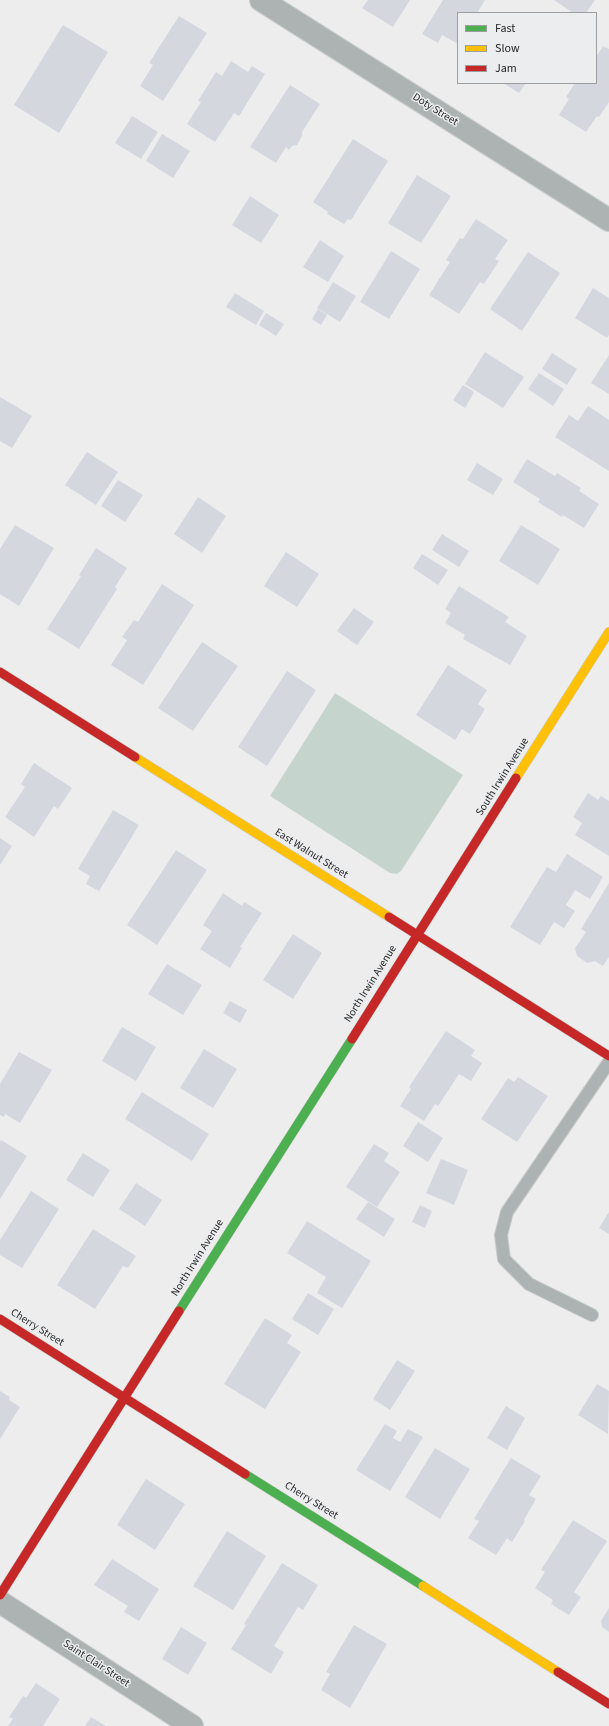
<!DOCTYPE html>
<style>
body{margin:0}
#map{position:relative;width:609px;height:1726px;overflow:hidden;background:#ededee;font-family:"Source Sans 3",sans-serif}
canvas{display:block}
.legend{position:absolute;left:457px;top:12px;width:140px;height:72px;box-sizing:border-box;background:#ecedef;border:1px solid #9d9e9f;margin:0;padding:5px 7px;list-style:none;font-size:12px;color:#272828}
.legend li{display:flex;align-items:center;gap:8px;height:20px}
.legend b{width:20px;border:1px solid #9d9e9f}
</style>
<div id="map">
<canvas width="609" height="1726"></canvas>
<ul class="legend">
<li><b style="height:5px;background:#4caf50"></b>Fast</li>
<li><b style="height:5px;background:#ffc107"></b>Slow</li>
<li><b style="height:5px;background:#c62828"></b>Jam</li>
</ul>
</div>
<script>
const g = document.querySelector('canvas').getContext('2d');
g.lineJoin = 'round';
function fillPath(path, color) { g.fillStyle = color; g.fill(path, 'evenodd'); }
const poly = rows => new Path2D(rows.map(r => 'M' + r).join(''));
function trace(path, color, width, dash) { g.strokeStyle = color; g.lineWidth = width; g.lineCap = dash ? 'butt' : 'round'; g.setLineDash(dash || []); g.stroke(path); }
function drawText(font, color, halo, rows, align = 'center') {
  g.font = font + ' "Source Sans 3",sans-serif'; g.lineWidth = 3; g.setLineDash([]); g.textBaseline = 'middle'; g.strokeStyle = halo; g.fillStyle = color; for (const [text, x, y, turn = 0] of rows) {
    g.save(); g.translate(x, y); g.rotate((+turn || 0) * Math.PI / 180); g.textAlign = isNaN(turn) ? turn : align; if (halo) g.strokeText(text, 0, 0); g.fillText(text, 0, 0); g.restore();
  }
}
fillPath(poly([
 [335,693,463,775,401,871,397,874,390,873,270,796]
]), '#c5d5ce');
fillPath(poly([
 [368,0,410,0,393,27,362,8],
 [443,0,485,0,477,13,458,13,458,44,442,35,438,43,422,34],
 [554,0,595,0,586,13,573,13],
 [179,16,207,33,163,101,140,86,153,65,149,63],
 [63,25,108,52,59,133,14,105],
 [603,46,609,49,609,102,599,117,597,116,586,132,559,115,569,99,566,97,575,83,596,83,596,57],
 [231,61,248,72,252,66,265,74,239,116,234,113,215,142,187,124,201,102,198,101,216,72,222,76],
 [503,83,526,83,519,93],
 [290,85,320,104,302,132,302,136,297,145,292,146,289,150,286,147,276,163,250,147],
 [132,116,158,132,141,159,115,143],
 [162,134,190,151,173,178,146,161],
 [353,139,388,161,351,220,348,219,344,224,327,214,328,212,313,202],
 [417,175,451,196,421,243,388,223],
 [250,196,279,215,261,243,232,225],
 [476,219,508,240,495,259,499,261,484,284,480,282,459,314,429,295,450,262,446,260,460,238,463,239],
 [320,240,344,256,328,282,303,267],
 [391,251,420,269,389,319,360,302],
 [528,252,560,273,522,331,490,309],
 [333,282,356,296,340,322,317,308],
 [593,288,609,298,609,335,607,338,575,318],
 [235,293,264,311,256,325,226,307],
 [318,309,327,315,321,325,312,319],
 [266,313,284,324,276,336,259,325],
 [485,352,524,377,503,408,465,384],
 [552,353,577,369,567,385,542,369],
 [609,355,609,394,591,383],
 [539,373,564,389,553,406,528,389],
 [463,385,474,392,465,408,453,400],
 [0,397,32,416,12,448,0,441],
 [588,406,609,420,609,471,555,437,569,415,578,421],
 [87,452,118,472,96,505,65,485],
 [527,459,555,476,557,473,581,488,579,491,599,504,584,528,563,515,562,517,538,502,540,499,513,482],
 [477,463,503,479,493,495,467,480],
 [118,480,143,495,125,522,101,506],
 [198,497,226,516,202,553,174,534],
 [15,525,54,548,19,606,0,594,0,549],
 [521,525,560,549,538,585,499,561],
 [442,534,469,551,459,567,432,550],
 [96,548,127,568,115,587,117,589,79,649,47,629,81,576,79,575],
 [286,552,319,574,297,607,264,586],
 [422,554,448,570,438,585,413,568],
 [162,584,194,605,143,685,111,665,127,640,122,637,134,620,138,622],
 [459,586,509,617,505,622,527,636,510,665,463,639,465,635,445,623,451,613,445,609],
 [354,608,374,622,357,645,337,631],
 [202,642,238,666,193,731,158,708],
 [448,665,487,690,478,704,485,709,470,734,462,729,455,740,416,715],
 [287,671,316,690,267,766,238,747],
 [34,763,72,788,58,809,54,806,34,837,5,817,25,787,21,784],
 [588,793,598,800,601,796,609,801,609,856,575,835,582,823,573,817],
 [113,810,139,825,99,891,86,884,90,876,78,869],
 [0,838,12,846,0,865],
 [176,850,207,870,157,945,127,925],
 [567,854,603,877,590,899,575,890,566,905,575,911,564,928,554,922,540,945,510,927,547,867,556,872],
 [609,883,609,957,603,966,595,961,587,963,577,956,575,948,586,932,581,929],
 [223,893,242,906,244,902,262,913,240,947,242,948,230,968,200,949,212,931,203,925],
 [293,934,322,953,293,999,263,980],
 [167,964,202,985,183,1015,148,994],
 [230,1001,247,1010,240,1023,223,1013],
 [122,1027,156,1047,136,1081,102,1061],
 [446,1031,475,1050,471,1056,482,1063,471,1081,459,1074,438,1106,435,1104,424,1121,400,1106,411,1089,409,1087],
 [204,1049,237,1069,213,1108,180,1088],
 [19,1052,52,1070,20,1123,5,1114,4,1117,0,1115,0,1084],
 [518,1077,548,1096,517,1142,481,1119,508,1078,514,1082],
 [142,1092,209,1134,192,1161,125,1119],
 [418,1122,443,1138,428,1162,403,1146],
 [1,1140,27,1156,0,1199,0,1142],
 [374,1144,389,1153,384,1161,400,1172,377,1207,346,1187],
 [83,1153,110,1170,93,1197,66,1180],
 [441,1159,468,1170,454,1205,426,1193],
 [136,1183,162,1200,145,1226,119,1209],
 [31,1191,59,1209,22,1268,0,1255,0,1240],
 [368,1202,395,1219,384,1237,356,1219],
 [420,1205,432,1211,425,1228,412,1222],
 [609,1212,609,1234,599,1228],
 [307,1221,371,1261,342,1308,317,1293,326,1277,287,1253],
 [93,1229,136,1256,128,1268,123,1266,95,1309,57,1285],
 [308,1293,334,1309,318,1335,292,1319],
 [265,1318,292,1335,287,1343,301,1352,265,1409,224,1384],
 [397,1360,415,1371,390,1410,373,1399],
 [597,1384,609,1391,608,1434,578,1415],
 [0,1391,10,1397,9,1400,20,1407,0,1439],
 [506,1406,525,1418,507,1450,487,1438],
 [385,1424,397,1431,393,1438,400,1442,408,1429,423,1437,390,1491,356,1470],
 [435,1448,470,1469,440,1519,405,1497],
 [511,1458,541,1476,529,1495,536,1499,524,1520,525,1521,512,1542,507,1538,496,1555,468,1538,479,1521,474,1519],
 [146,1479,185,1504,155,1550,117,1525],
 [573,1520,607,1541,574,1592,581,1597,569,1615,551,1604,553,1600,535,1588,545,1572,541,1570],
 [227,1531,266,1556,233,1610,193,1586],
 [112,1559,159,1589,139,1621,124,1612,128,1606,94,1585],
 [282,1563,318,1585,303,1610,298,1607,274,1646,284,1652,271,1674,231,1649,246,1625,244,1624],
 [609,1608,609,1632,602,1627,601,1621],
 [354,1625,387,1644,350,1708,321,1690,330,1674,326,1672],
 [181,1627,207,1643,188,1675,162,1659],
 [36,1683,60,1699,43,1726,8,1726,13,1719,9,1717,23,1696,26,1698],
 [91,1717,106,1726,85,1726]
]), '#d5d7df');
const lane = poly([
 [592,1315,529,1284,504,1259,501,1235,507,1212,609,1062]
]);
const street = poly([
 [261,0,609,220],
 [0,1602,192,1726]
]);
const fast = poly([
 [179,1311,352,1039],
 [245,1474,423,1586]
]);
const slow = poly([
 [135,757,389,917],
 [516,778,609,632],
 [423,1586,558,1672]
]);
const jam = poly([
 [0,672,135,757],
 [389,917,609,1056],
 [352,1039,516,778],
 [0,1319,245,1474],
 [0,1595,179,1311],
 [558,1672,609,1704]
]);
trace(lane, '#c9caca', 14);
trace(street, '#c9caca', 24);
trace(fast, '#c9caca', 10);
trace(slow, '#c9caca', 10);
trace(jam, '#c9caca', 10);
trace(lane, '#acb3b2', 12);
trace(street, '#acb3b2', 22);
trace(fast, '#4caf50', 9);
trace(slow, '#ffc107', 9);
trace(jam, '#c62828', 9);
drawText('11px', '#272828', '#ecedef', [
 ["Doty Street",435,110,32],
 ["South Irwin Avenue",503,777,-58],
 ["East Walnut Street",311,854,32],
 ["North Irwin Avenue",371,984,-58],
 ["North Irwin Avenue",198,1258,-58],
 ["Cherry Street",37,1328,32],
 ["Cherry Street",311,1501,32],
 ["Saint Clair Street",96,1664,33]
]);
</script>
